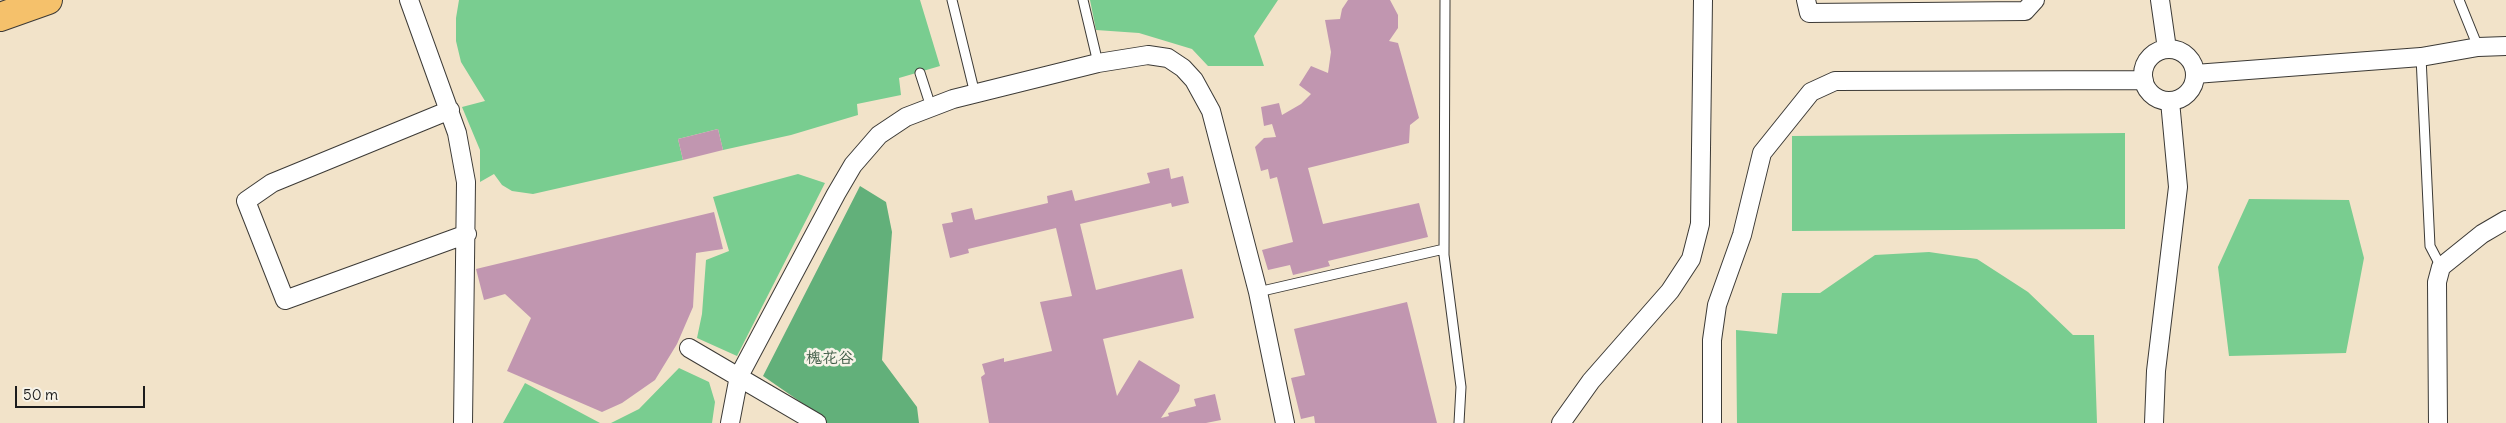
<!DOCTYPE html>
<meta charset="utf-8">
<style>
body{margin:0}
#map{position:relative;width:2506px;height:423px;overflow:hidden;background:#f2e3c9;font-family:Delius,sans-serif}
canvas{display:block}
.scale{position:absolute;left:15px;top:386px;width:130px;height:22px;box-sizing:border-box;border:2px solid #1c1c1c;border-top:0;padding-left:6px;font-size:15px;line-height:18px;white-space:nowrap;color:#1c1c1c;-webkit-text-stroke:4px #f7f3e8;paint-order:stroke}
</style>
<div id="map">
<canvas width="2506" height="423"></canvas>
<div class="scale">50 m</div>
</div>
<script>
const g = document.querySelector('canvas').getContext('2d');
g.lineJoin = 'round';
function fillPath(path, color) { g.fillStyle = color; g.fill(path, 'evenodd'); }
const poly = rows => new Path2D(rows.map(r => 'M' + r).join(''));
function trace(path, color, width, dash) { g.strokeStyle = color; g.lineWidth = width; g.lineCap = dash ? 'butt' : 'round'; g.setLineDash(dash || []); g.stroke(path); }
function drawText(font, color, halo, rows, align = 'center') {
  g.font = font + ' Delius,"LXGW WenKai TC",sans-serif'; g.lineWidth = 5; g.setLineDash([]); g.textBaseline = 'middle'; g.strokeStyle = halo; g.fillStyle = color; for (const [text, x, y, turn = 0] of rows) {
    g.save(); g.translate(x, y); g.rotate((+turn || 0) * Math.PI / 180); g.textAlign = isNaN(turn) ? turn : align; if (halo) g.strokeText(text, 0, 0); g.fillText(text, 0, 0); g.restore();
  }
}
fillPath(poly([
 [459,0,920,0,940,66,899,78,901,95,857,104,858,115,791,135,723,150,718,129,678,139,683,160,533,194,512,191,502,185,494,174,480,182,480,150,462,107,485,101,461,62,456,41,456,18],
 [1090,0,1278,0,1254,36,1264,66,1208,66,1192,49,1139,33,1096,30],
 [2125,133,2125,229,1792,231,1792,136],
 [798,174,825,183,737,356,697,338,702,314,706,260,729,251,713,197],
 [2249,199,2349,200,2364,258,2346,353,2229,356,2218,267],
 [1929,252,1977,259,2028,292,2073,335,2094,335,2097,423,1737,423,1736,330,1777,334,1782,293,1820,293,1875,255],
 [679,368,709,382,715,402,712,423,611,423,639,409],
 [525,383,600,423,503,423]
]), '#79cd90');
fillPath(poly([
 [860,186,886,202,892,232,882,360,917,407,919,423,810,423,815,412,763,376]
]), '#62b07a');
fillPath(poly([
 [1348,0,1390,0,1398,15,1398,28,1389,41,1398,43,1419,118,1410,125,1409,143,1308,168,1323,224,1419,203,1428,237,1328,261,1330,266,1293,275,1290,265,1268,270,1262,250,1293,242,1277,177,1270,179,1268,169,1261,171,1255,147,1264,138,1276,137,1272,124,1264,126,1261,107,1279,103,1282,115,1301,104,1311,94,1299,85,1311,66,1328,73,1331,52,1325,20,1340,19,1342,9],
 [718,129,723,150,683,160,678,139],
 [1169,168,1171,179,1183,176,1189,203,1172,207,1171,203,1080,224,1096,290,1182,269,1194,318,1103,339,1117,396,1139,360,1180,385,1179,391,1161,418,1169,416,1168,413,1196,406,1194,399,1215,394,1221,420,1206,423,989,423,981,377,985,374,982,364,1004,358,1004,362,1052,351,1040,302,1072,296,1056,228,968,249,969,253,950,258,942,224,953,222,951,213,972,208,975,220,1048,203,1047,196,1072,190,1075,201,1150,183,1147,173],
 [714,212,723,249,696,253,693,307,677,344,655,380,622,403,602,412,507,371,531,318,505,294,484,300,476,269],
 [1407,302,1437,423,1315,423,1314,416,1301,419,1291,378,1305,375,1294,329]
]), '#c196b0');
const lane = poly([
 [952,0,975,94],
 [1083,0,1098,63],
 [1445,0,1444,255,1461,387,1459,423],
 [2459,0,2478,47],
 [2421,57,2430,246,2441,267],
 [920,73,931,107],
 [1258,292,1444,249]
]);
const street = poly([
 [409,0,457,133,466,182,463,423],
 [1806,0,1809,13,2025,11,2035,0],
 [2160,0,2167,49],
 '2143 75a26 26 0 1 1 52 0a26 26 0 1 1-52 0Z',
 [2195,74,2421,57,2478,47,2506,46],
 [450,110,272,183,246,201,285,300,467,234],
 [689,348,817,423],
 [730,423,739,376,836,194,853,165,879,135,906,117,953,99,1098,63,1148,55,1168,58,1183,68,1194,80,1211,111,1258,292,1285,423],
 [1561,423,1591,381,1670,291,1691,259,1700,224,1703,0],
 [1712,423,1712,340,1717,305,1742,235,1762,153,1811,92,1835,81,2144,80],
 [2154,423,2156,371,2178,187,2170,101],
 [2438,423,2437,282,2441,267,2482,234,2506,220]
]);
const highway = poly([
 [0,17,48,0]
]);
trace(lane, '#3c3a36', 11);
trace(street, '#3c3a36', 20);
trace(highway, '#3c3a36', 30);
trace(lane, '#fff', 9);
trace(street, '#fff', 18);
trace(highway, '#f5c16b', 28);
drawText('16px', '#3d5a45', '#f7f3e8', [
 ["槐花谷",830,358]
]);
</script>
